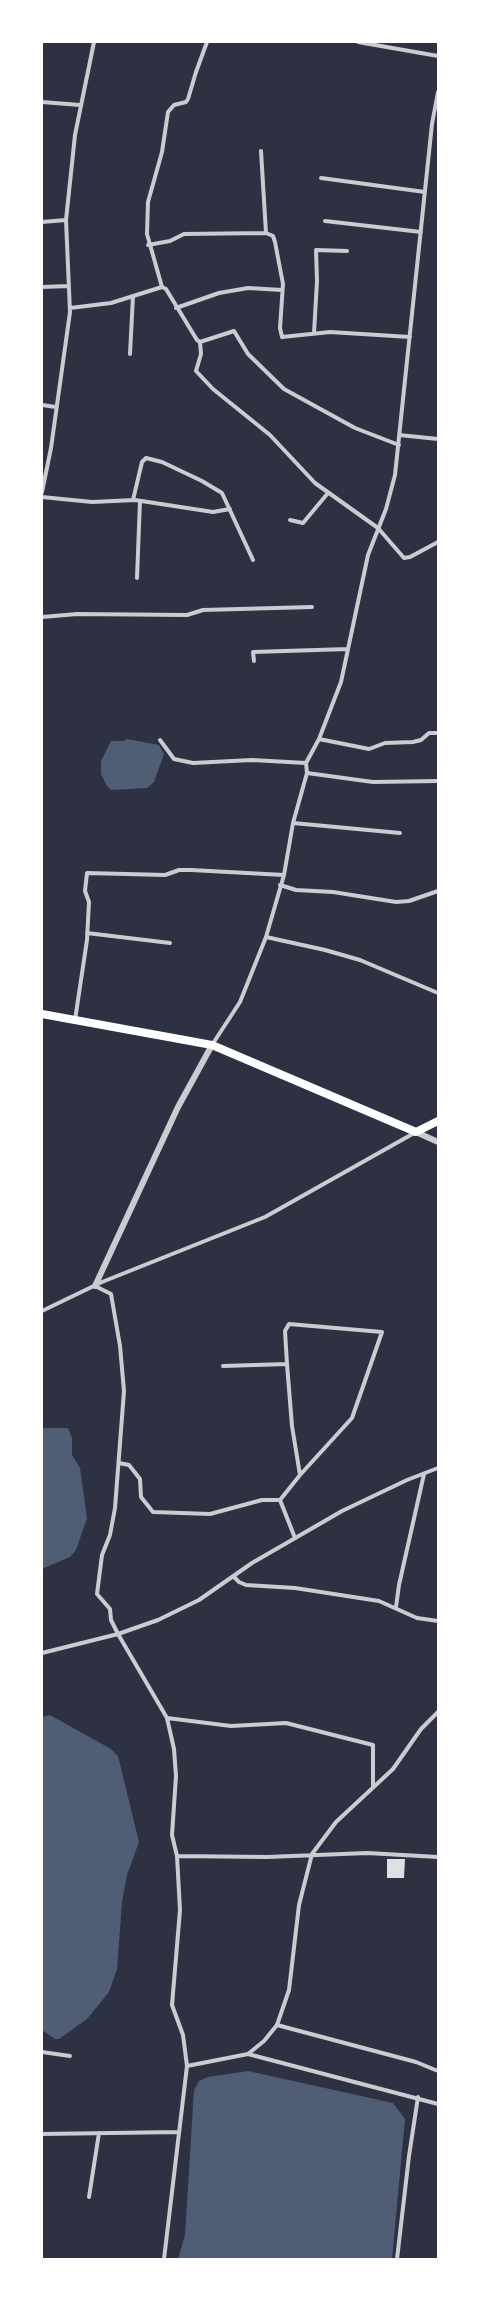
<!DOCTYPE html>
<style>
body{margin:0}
#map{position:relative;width:480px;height:2301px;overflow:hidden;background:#2d3142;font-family:Montserrat,sans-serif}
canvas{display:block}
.frame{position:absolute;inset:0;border:43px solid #fff;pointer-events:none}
</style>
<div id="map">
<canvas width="480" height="2301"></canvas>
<div class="frame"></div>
</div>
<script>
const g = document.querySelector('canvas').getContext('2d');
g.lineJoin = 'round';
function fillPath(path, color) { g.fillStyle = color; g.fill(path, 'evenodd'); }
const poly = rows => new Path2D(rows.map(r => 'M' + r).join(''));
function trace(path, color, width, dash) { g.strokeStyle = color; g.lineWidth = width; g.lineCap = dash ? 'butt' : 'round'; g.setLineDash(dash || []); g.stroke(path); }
fillPath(poly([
 [127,739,159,745,164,754,154,782,147,788,111,790,107,786,101,774,101,761,111,741,123,741],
 [42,1428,68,1428,72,1438,72,1455,80,1468,87,1518,76,1550,70,1557,42,1569],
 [50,1715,111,1749,118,1756,139,1842,127,1875,122,1902,117,1969,109,1992,87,2019,59,2039,55,2039,42,2030,42,1717],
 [248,2071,393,2103,405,2119,392,2259,178,2259,185,2235,194,2090,199,2081,208,2077]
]), '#4f5d75');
fillPath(poly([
 [387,1859,405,1859,404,1878,387,1878]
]), '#e0e0e3');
trace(poly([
 [358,42,438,56],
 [42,102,80,105],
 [261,151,266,233],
 [321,178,425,192],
 [325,221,421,232],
 [42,222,66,220],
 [148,245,170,241,184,234,266,233,273,236,275,242,283,284,280,328,282,337,330,332,410,337],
 [42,287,69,286],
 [162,287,166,289,197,340,200,342,234,331,248,354,284,389,355,428,399,445],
 [70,308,111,303,162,287,147,234,148,202,162,152,168,112,174,105,186,102,188,99,196,72,207,42],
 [176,308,219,293,248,288,282,290],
 [314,333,317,281,316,250,347,251],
 [200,342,201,354,196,371,213,389,270,435,315,483,378,528,404,558,410,557,438,542],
 [130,354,133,296],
 [42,405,56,407],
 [399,435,438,439],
 [42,492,51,448,70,312,66,220,75,135,94,42],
 [42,497,92,502,135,500,213,512,230,509],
 [133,500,142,462,146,458,162,462,202,481,222,493,253,560],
 [290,520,303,523,328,493],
 [137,578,140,501],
 [42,617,77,614,187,615,203,610,312,607],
 [254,661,253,652,348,649],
 [319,739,369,749,385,743,413,742,421,740,429,733,438,733],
 [160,740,174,759,193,763,252,760,306,763],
 [307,773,373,782,438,781],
 [293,823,400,833],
 [280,885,296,890,333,892,396,902,409,901,438,891],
 [87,933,170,943],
 [266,937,325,950,360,960,438,993],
 [75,1020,87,940,89,902,85,891,87,873,165,875,179,870,191,870,284,875],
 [212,1045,240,1002,266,937,284,875,293,823,307,773,306,763,319,739,341,682,368,555,386,509,395,475,432,124,438,92],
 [95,1286,111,1294,120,1346,124,1391,115,1508,110,1535,102,1555,97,1594,110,1609,111,1620,118,1634,167,1718,174,1749,176,1776,172,1835,177,1856,180,1910,172,2005,183,2035,187,2066,164,2259],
 [42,1311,102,1282,265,1217,416,1132],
 [287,1364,285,1331,289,1324,382,1332,352,1418,300,1475],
 [223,1366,287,1364,292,1426,300,1475,280,1500,295,1538],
 [119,1463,129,1465,140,1479,141,1497,153,1512,210,1514,262,1500,280,1500],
 [233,1576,239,1582,246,1585,295,1588,379,1601,417,1618,438,1621],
 [396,1607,399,1585,424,1474],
 [42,1653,118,1634,158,1620,199,1600,252,1563,342,1511,407,1480,438,1468],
 [167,1718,231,1726,286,1723,373,1745,373,1787],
 [177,1856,267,1857,367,1853,438,1857],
 [277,2025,416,2062,438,2071],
 [42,2052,70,2056],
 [248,2054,264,2041,277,2025,289,1990,299,1905,312,1854,336,1822,393,1769,421,1729,438,1712],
 [187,2066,248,2054,438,2104],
 [42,2134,179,2132],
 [89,2197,99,2133],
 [397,2259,409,2156,418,2097]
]), '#caccd0', 4);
trace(poly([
 [416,1132,438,1142],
 [95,1286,178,1107,212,1045]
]), '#caccd0', 6);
trace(poly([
 [42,1014,212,1045,416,1132,438,1121]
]), '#fff', 8);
</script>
